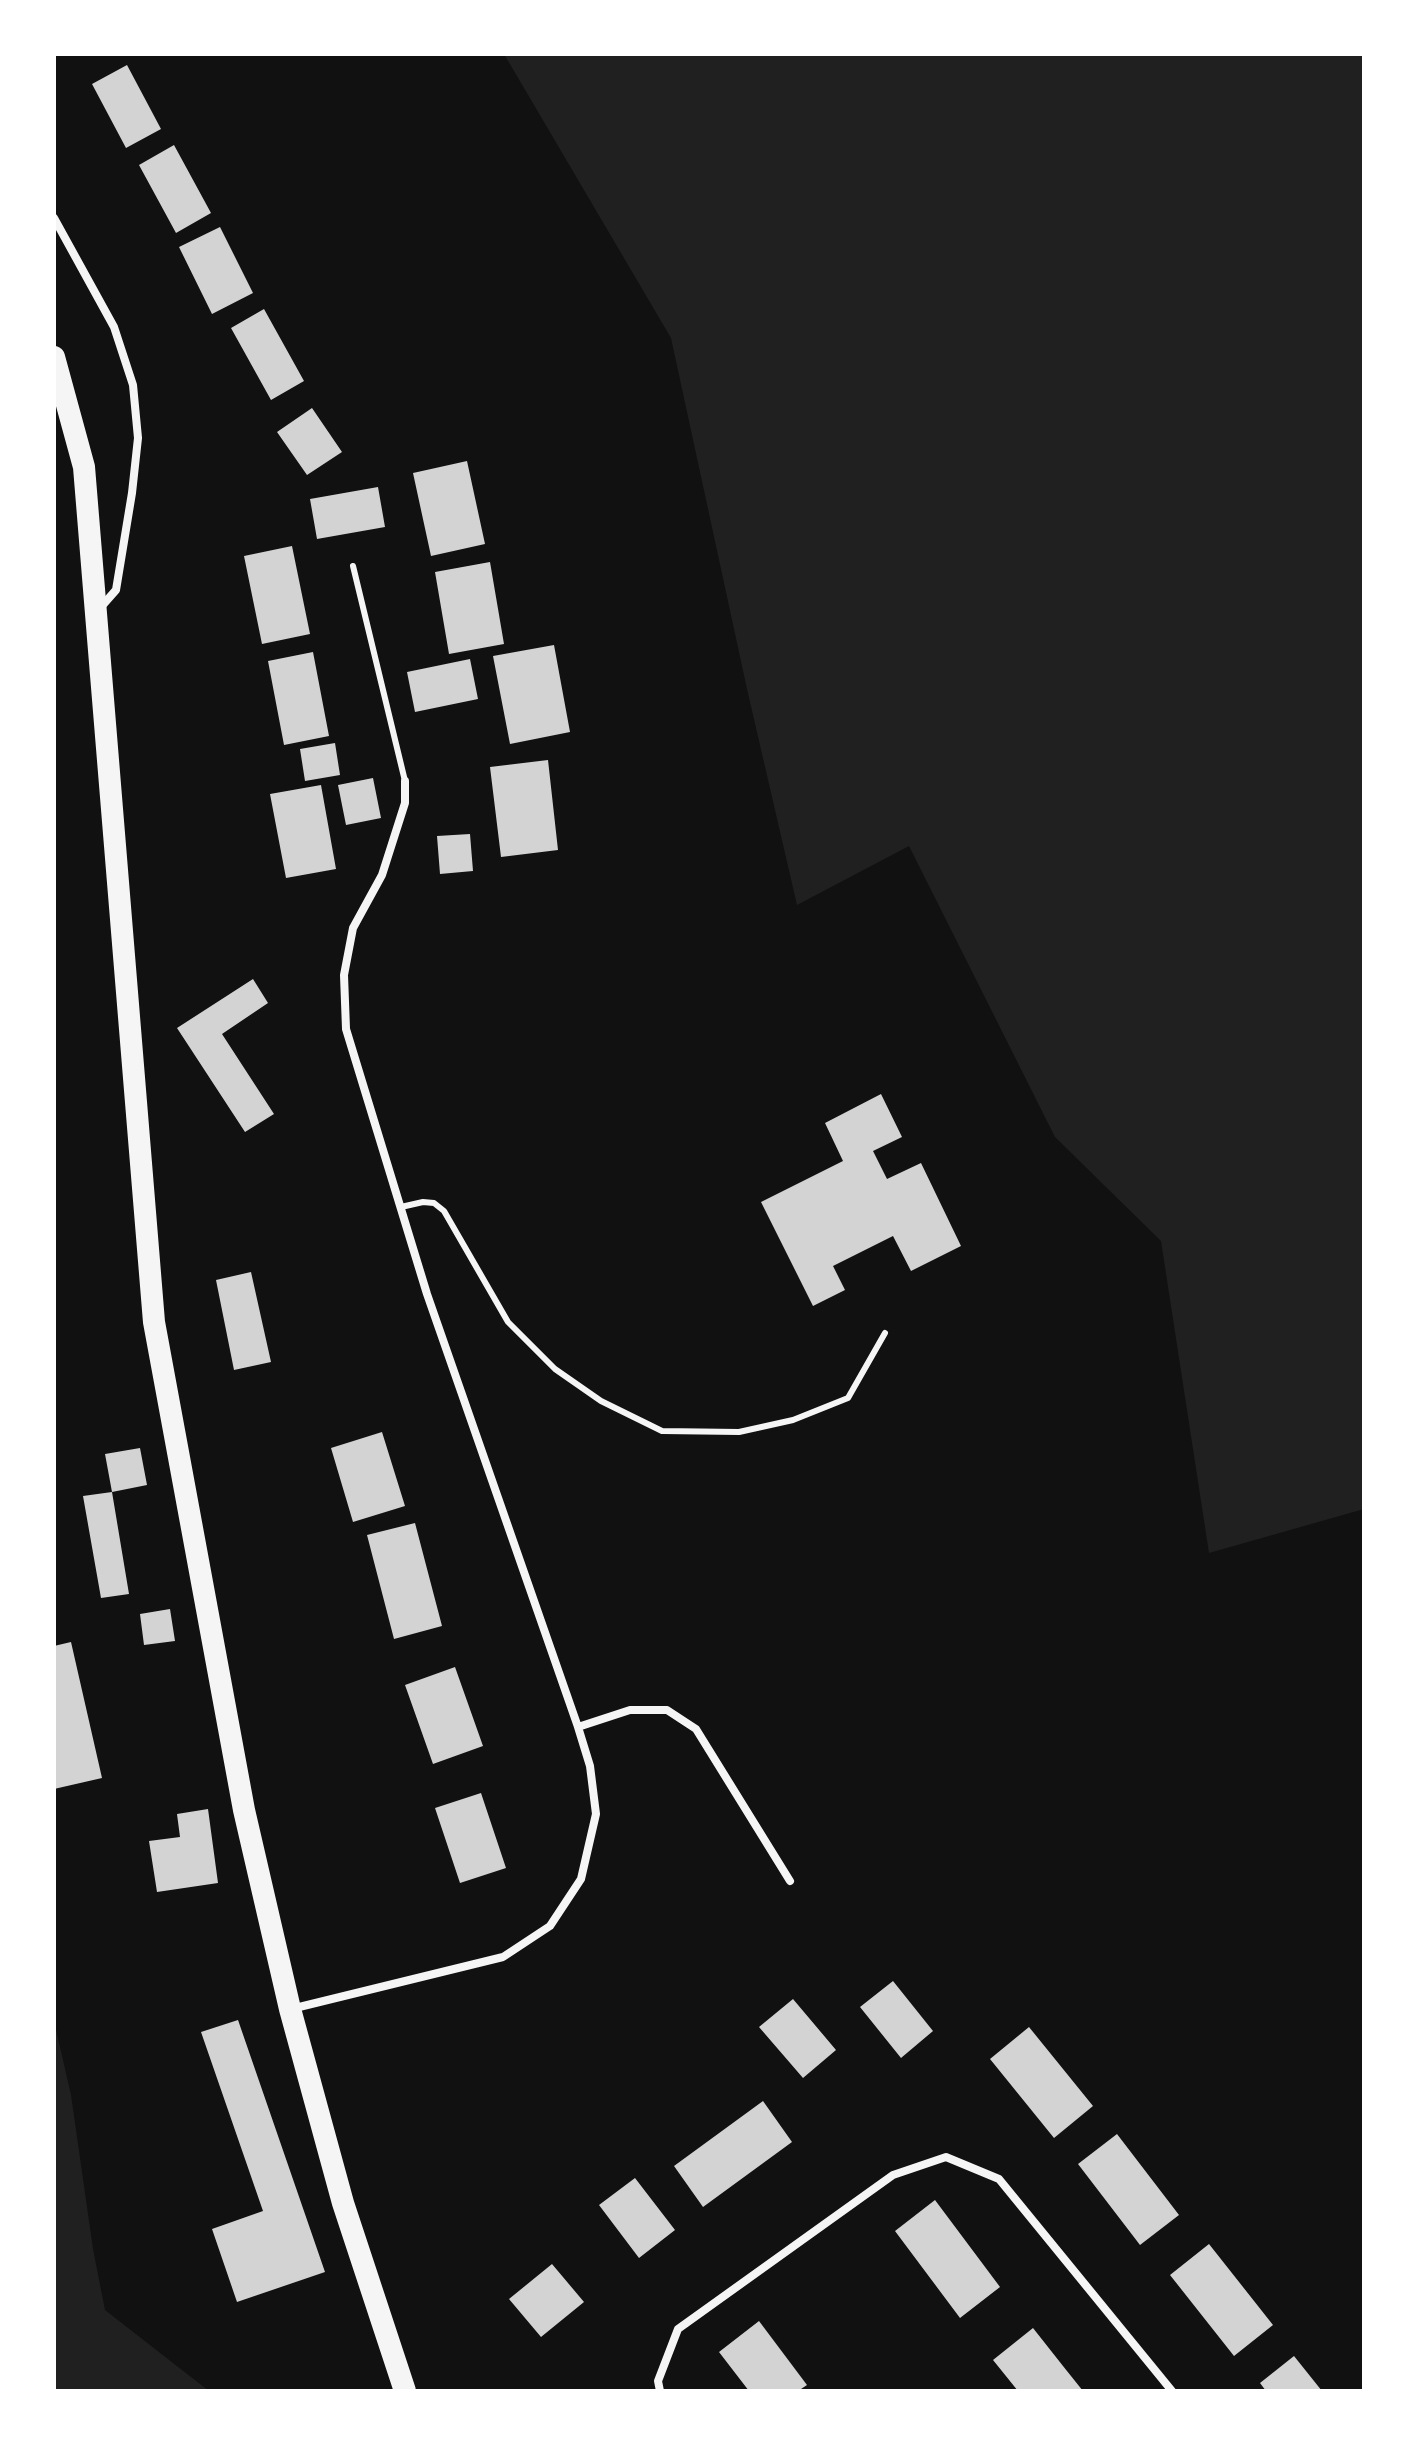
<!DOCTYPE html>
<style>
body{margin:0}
#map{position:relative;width:1418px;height:2445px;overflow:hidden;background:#111;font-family:Roboto,sans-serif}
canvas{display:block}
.frame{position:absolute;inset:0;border:56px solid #fff;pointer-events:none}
</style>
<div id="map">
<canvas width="1418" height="2445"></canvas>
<div class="frame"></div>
</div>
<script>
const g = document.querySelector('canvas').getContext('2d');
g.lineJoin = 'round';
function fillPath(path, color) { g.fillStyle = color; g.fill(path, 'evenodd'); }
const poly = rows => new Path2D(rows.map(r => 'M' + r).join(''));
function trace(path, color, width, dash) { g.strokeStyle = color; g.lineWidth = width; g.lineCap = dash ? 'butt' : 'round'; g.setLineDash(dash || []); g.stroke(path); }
fillPath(poly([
 [504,54,1364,54,1364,1509,1209,1553,1161,1241,1055,1137,909,846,797,905,747,689,671,338],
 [54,2021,71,2095,93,2249,105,2310,209,2391,54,2391]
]), '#202020');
fillPath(poly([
 [127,65,161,129,126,148,92,84],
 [174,145,211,213,176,233,139,165],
 [220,227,253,293,212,314,179,247],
 [264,309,304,381,271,400,231,328],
 [312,408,342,452,307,475,277,432],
 [467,461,485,544,431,556,413,473],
 [378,487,385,527,317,539,310,499],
 [292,546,310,634,262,644,244,556],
 [490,562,504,644,449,654,435,572],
 [554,645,570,732,510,744,493,656],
 [313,652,329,736,284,745,268,661],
 [470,659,478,699,415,712,407,672],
 [335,743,340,775,305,781,300,749],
 [548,760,558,850,501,857,490,767],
 [373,778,381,818,346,825,338,785],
 [321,785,336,869,286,878,270,794],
 [470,834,473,871,440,874,437,836],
 [253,979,268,1003,222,1034,274,1114,245,1132,177,1028],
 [881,1094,902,1137,873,1151,887,1179,921,1163,961,1246,911,1271,893,1236,833,1266,845,1290,813,1306,761,1202,843,1161,825,1123],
 [251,1272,271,1362,234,1370,216,1280],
 [382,1432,405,1506,353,1522,331,1448],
 [140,1448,147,1485,112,1492,105,1454],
 [112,1492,129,1594,101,1598,83,1496],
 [415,1523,442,1626,394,1639,367,1535],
 [170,1609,175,1641,144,1645,140,1614],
 [71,1642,102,1778,54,1789,54,1646],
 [455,1667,483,1746,433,1764,405,1685],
 [481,1793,506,1868,460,1883,435,1808],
 [208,1809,218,1883,157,1892,149,1841,180,1837,177,1814],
 [893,1981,933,2031,901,2058,860,2007],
 [793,1999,836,2050,803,2078,759,2027],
 [238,2020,325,2272,237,2302,212,2229,263,2211,201,2032],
 [1029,2027,1093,2106,1054,2138,990,2059],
 [763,2101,792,2142,703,2207,674,2166],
 [1117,2134,1179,2215,1140,2245,1078,2164],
 [635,2178,675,2230,639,2258,599,2205],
 [935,2200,1000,2287,960,2318,895,2231],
 [1209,2244,1273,2325,1234,2356,1170,2275],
 [552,2264,584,2302,541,2337,509,2299],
 [759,2321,807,2385,798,2391,749,2391,719,2352],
 [1033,2328,1063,2366,1083,2391,1018,2391,993,2360],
 [1294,2356,1322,2391,1266,2391,1260,2383]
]), '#d3d3d3');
trace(poly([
 [353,566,405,781],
 [401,1207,423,1202,434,1203,444,1211,508,1322,555,1369,601,1401,662,1431,739,1432,793,1420,848,1398,885,1333]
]), '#f5f5f5', 6);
trace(poly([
 [54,218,114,327,133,385,138,438,132,493,116,590,101,607],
 [578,1727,630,1710,667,1710,696,1729,790,1881],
 [291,2009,503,1957,550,1926,581,1879,596,1814,590,1766,578,1727,427,1294,346,1029,344,975,353,928,382,875,405,803,405,781],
 [660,2391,658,2381,678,2329,893,2175,946,2157,999,2179,1172,2391]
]), '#f5f5f5', 8);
trace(poly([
 [54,357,84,467,154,1322,244,1810,290,2009,343,2203,405,2391]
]), '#f5f5f5', 22);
</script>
